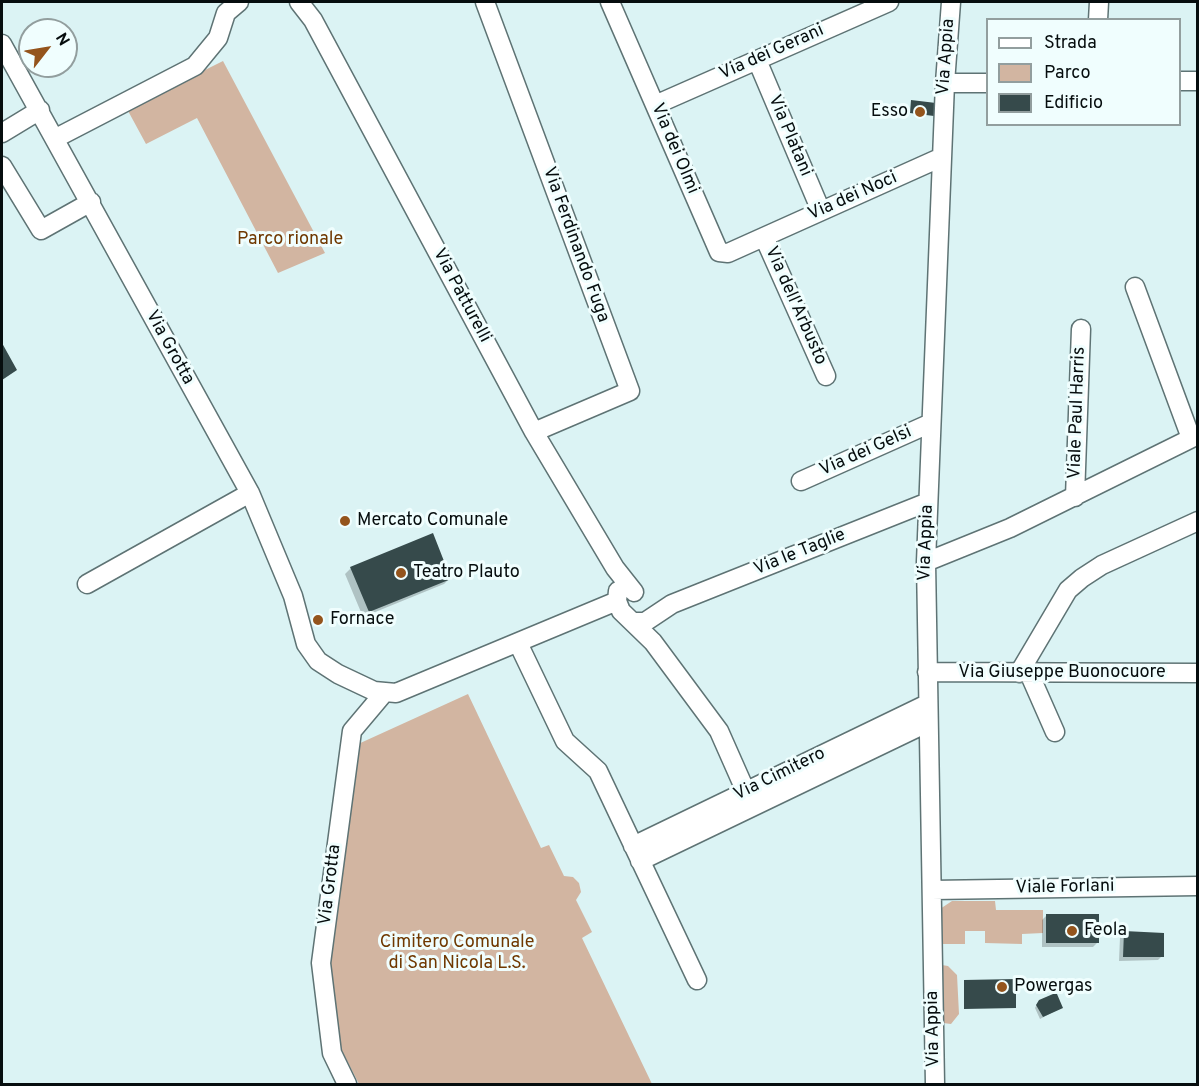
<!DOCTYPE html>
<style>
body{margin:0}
#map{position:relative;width:1199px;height:1086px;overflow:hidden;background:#dbf3f4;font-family:Overpass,sans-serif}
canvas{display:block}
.frame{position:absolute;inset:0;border:3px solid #060d0e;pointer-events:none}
.legend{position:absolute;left:986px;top:18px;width:195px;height:108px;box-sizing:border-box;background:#f0fefe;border:2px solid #929e9e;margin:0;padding:8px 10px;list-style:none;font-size:18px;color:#060d0e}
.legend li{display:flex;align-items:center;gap:12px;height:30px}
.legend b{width:30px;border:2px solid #929e9e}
.north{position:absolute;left:18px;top:18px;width:60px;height:60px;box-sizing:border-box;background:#f0fefe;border:2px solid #929e9e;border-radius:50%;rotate:59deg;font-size:16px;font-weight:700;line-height:24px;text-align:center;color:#060d0e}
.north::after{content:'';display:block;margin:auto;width:21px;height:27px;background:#94541c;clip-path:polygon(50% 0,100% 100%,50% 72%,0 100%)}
</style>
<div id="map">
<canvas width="1199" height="1086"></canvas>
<div class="frame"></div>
<ul class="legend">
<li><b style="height:8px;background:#fff"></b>Strada</li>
<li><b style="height:16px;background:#d2b5a1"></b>Parco</li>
<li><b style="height:16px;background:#364a4b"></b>Edificio</li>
</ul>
<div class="north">N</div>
</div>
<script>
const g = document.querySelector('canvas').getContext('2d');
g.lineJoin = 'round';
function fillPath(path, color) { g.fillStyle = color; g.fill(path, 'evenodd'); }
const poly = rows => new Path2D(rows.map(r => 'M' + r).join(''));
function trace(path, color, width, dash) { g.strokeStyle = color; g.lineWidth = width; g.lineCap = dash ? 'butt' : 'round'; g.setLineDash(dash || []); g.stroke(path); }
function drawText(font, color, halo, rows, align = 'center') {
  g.font = font + ' Overpass,sans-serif'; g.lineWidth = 6; g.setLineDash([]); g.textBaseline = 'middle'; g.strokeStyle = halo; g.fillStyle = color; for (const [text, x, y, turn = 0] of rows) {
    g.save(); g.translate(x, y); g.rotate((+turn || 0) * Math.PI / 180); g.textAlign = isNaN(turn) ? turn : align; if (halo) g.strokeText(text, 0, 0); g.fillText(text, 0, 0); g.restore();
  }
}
fillPath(poly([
 [223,61,325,253,278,273,197,118,146,144,127,109],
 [468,694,541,848,549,845,564,876,573,877,579,883,581,892,576,900,592,932,582,938,652,1084,359,1084,340,1047,329,957,356,745],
 [952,901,995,901,996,910,1043,910,1043,933,1022,934,1022,944,985,943,985,931,965,931,965,944,941,944,940,909],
 [942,965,948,966,957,975,959,1014,951,1024,943,1023]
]), '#d2b5a1');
fillPath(poly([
 [2,346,16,370,2,380],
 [351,568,450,578,444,584,363,617,345,574],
 [1047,915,1097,943,1093,947,1042,947,1042,920],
 [1125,933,1162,956,1158,960,1119,961,1120,937],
 [1037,1004,1061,1008,1040,1019,1035,1008]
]), '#0003');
fillPath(poly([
 [911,100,936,103,934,116,910,113],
 [2,343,17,370,2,380],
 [433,533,451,579,369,612,350,567],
 [1046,914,1099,914,1099,943,1046,943],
 [1124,931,1164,933,1164,957,1123,957],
 [1016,979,1016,1008,964,1009,964,980],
 [1053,994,1057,994,1063,1008,1043,1017,1036,1005,1039,1000]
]), '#364a4b');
const minor = poly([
 [299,2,313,20,534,432,615,568,634,592],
 [485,2,630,391,534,432],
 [610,2,719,252,728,253,942,157],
 [1098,20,1099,2],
 [2,44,250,493,293,596,306,644,318,661,338,674,374,691,396,693,617,601],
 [757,60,821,211],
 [1180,81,1198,81],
 [945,83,988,83],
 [655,105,889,2],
 [2,133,40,110],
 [56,138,195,66,218,38,226,13,239,2],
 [2,166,41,230,91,202],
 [764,237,826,376],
 [1135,287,1191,438],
 [801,481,931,423],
 [1075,497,1081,329],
 [926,562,1010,528,1198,435],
 [87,584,250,493],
 [618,591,617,601,621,611,653,642,719,731,746,792],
 [634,622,645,622,672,604,928,502],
 [518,643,565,741,598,771,697,980],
 [927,672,1198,673],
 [1019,673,1068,590,1082,578,1102,565,1198,521],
 [1029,673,1055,732],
 [633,846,927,704],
 [640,861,927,723],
 [932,890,1198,886],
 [347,1084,332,1053,321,963,352,731,384,693],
 [935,1084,926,562,945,83,951,2]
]);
trace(minor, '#5e7374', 21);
trace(minor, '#fff', 18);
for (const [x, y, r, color] of [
 [920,112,6,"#94541c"],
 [345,521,6,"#94541c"],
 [401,573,6,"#94541c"],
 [318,620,6,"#94541c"],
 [1072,931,6,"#94541c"],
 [1002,987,6,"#94541c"]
]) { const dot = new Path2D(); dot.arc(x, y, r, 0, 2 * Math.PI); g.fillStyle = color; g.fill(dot); trace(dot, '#f0fefe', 2); }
drawText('18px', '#060d0e', '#f0fefe', [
 ["Via dei Gerani",772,53,-24],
 ["Via Appia",947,57,-86],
 ["Via Platani",789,136,67],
 ["Via dei Olmi",674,149,67],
 ["Via dei Noci",853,197,-24],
 ["Via Ferdinando Fuga",575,245,70],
 ["Via Patturelli",461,296,62],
 ["Via dell'Arbusto",795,306,66],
 ["Via Grotta",169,348,61],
 ["Viale Paul Harris",1078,413,-88],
 ["Via dei Gelsi",866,452,-24],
 ["Via Appia",927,543,-88],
 ["Via le Taglie",800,553,-22],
 ["Via Giuseppe Buonocuore",1062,673],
 ["Via Cimitero",780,775,-26],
 ["Via Grotta",331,885,-83],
 ["Viale Forlani",1065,888,-1],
 ["Via Appia",934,1029,-91]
]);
drawText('18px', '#060d0e', '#f0fefe', [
 ["Esso",908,112,"right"],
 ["Mercato Comunale",357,521],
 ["Teatro Plauto",413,573],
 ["Fornace",330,620],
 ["Feola",1084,931],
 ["Powergas",1014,987]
], 'left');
drawText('18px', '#6f3800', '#f0fefe', [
 ["Parco rionale",290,240],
 ["Cimitero Comunale",457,943],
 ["di San Nicola L.S.",457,964]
]);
</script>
